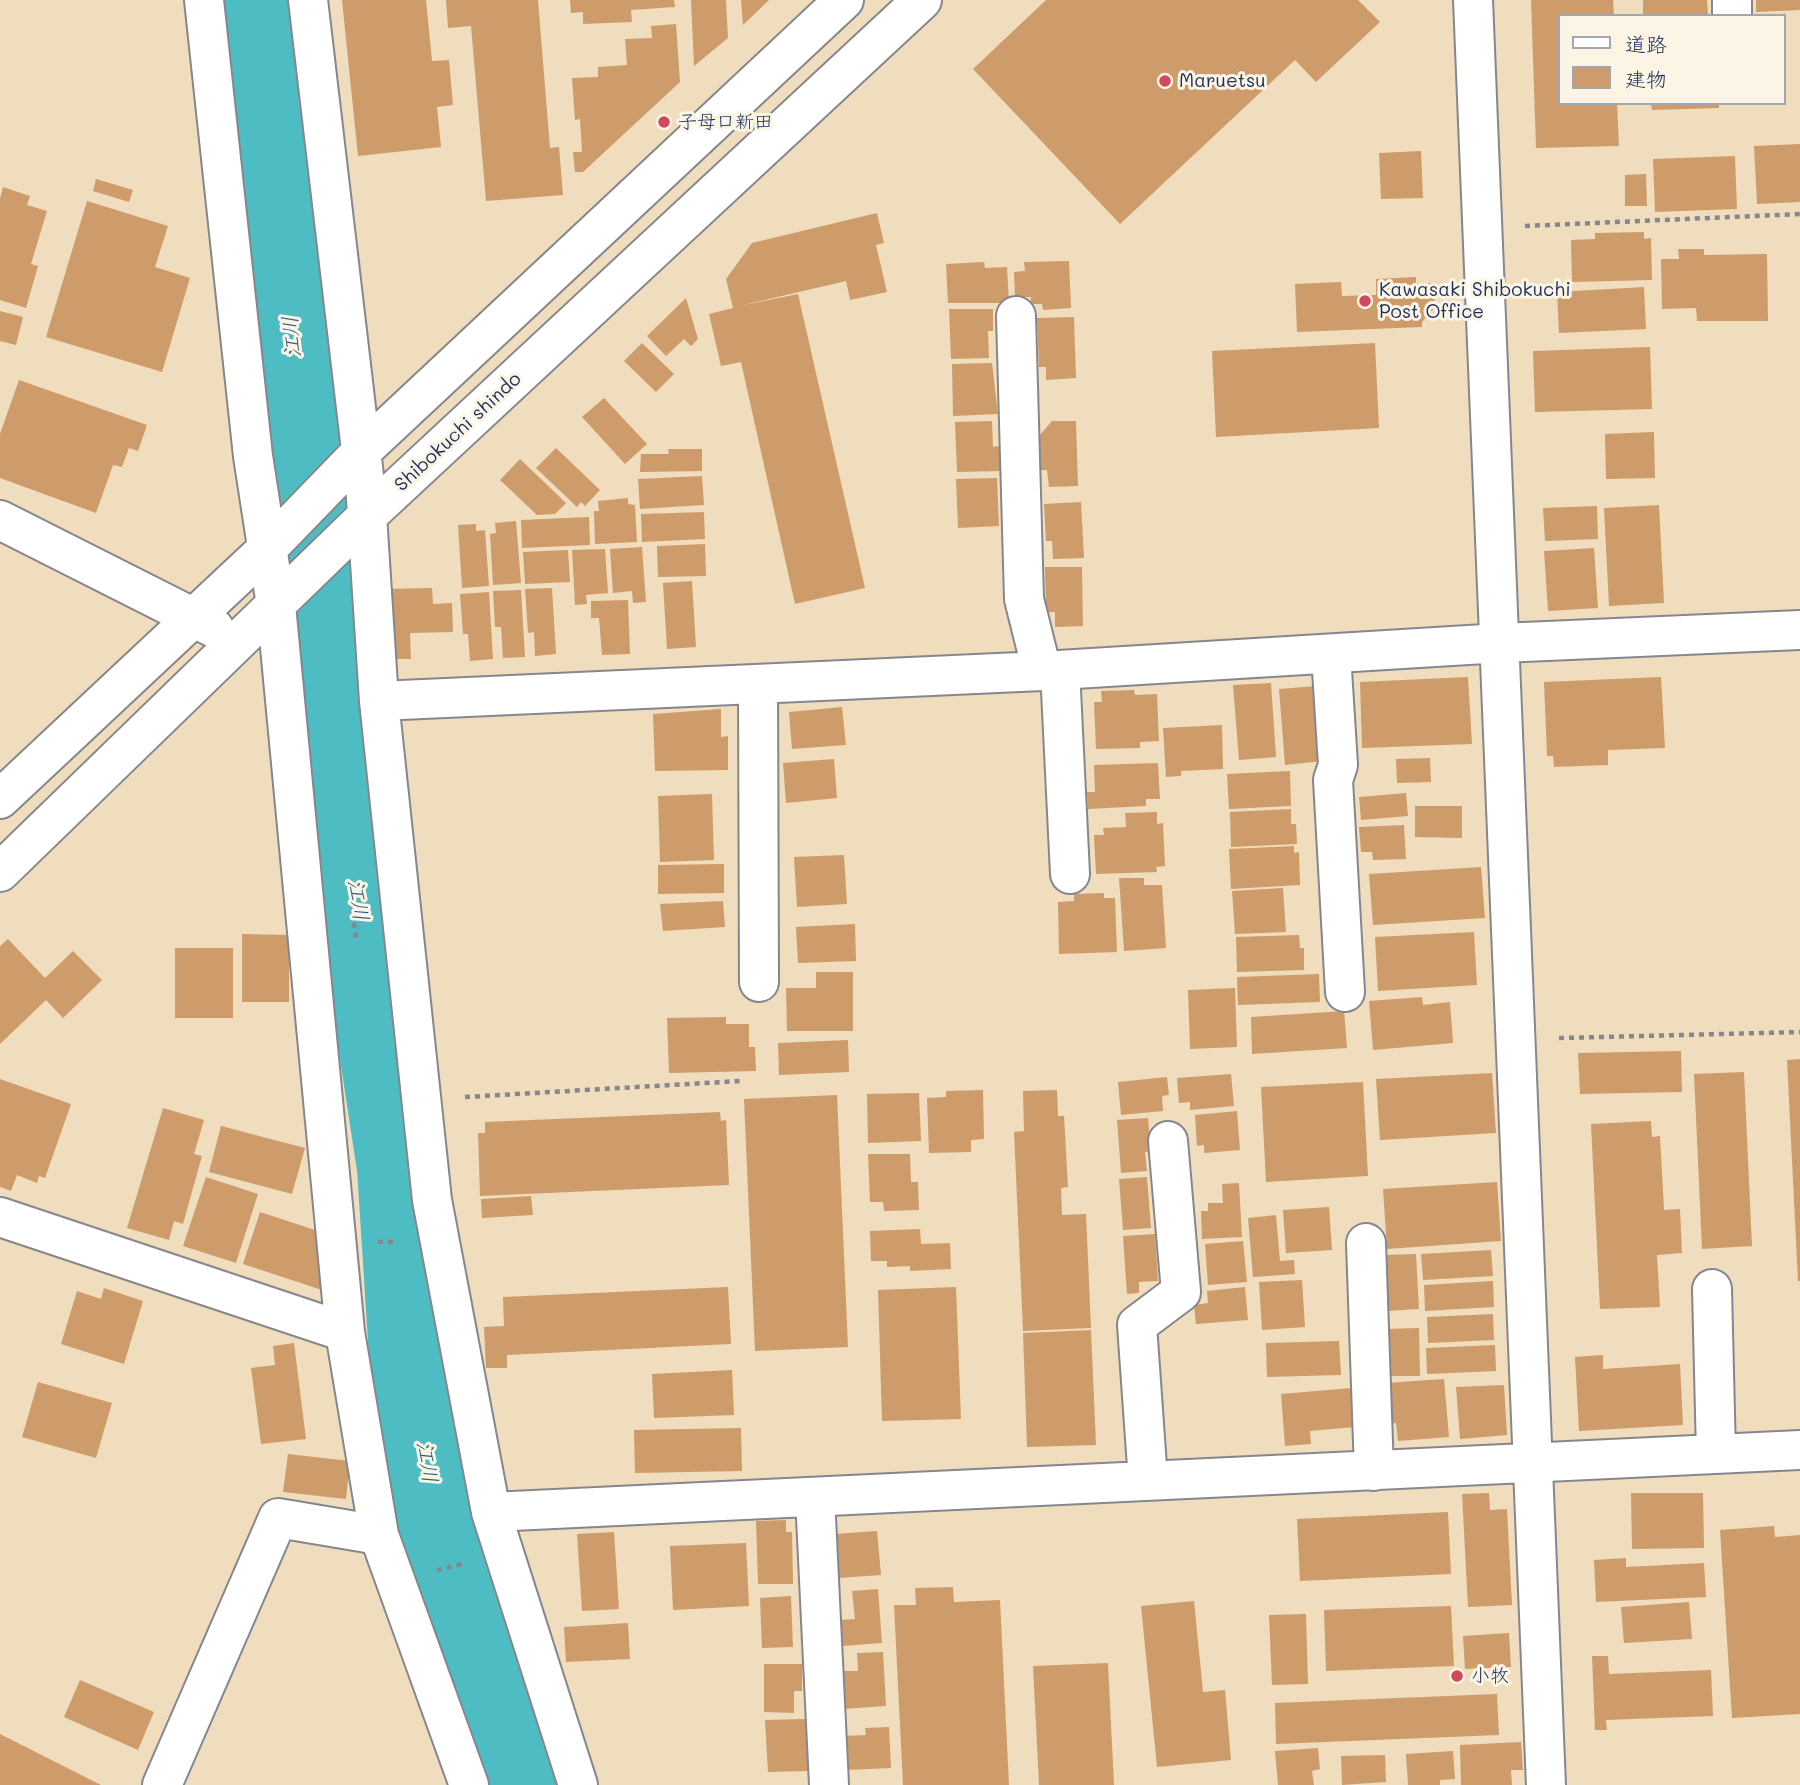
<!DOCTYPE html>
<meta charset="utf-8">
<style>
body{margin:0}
#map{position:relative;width:1800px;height:1785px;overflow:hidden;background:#f0ddbd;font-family:Mali,"Klee One",sans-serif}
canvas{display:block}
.legend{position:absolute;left:1558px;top:14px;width:228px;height:91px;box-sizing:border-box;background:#fcf5e5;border:2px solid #a2a6af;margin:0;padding:9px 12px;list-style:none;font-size:21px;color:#1b2f5e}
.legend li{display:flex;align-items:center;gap:14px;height:35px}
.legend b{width:35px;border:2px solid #a2a6af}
</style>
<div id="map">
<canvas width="1800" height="1785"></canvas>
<ul class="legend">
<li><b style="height:9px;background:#fff"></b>道路</li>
<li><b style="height:19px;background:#ce9b6a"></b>建物</li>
</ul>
</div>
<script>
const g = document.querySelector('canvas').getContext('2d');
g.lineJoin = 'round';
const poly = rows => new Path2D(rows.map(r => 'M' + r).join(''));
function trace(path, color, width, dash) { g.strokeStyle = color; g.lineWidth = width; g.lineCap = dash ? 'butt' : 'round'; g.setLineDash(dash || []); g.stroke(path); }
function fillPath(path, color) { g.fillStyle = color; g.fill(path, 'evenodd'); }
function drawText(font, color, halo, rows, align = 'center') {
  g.font = font + ' Mali,"Klee One",sans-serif'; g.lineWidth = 6; g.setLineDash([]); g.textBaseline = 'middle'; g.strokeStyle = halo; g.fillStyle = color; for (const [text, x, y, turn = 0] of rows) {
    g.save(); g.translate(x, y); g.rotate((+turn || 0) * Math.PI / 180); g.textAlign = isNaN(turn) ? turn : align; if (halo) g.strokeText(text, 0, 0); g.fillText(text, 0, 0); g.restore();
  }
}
trace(poly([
 [260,0,298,400,345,812,399,1168,412,1371,439,1543,523,1785]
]), '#4ebdc3', 84);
fillPath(poly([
 [342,0,426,0,432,61,449,60,453,105,437,107,441,147,358,156],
 [446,0,538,0,550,148,559,147,563,195,486,201,471,26,448,28],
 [570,0,674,0,675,7,631,10,632,22,583,24,583,12,571,13],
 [691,0,726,0,728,38,694,66],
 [741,0,769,0,743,25],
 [1046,0,1358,0,1380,22,1316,82,1295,60,1120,224,973,69],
 [1531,0,1613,0,1614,16,1560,16,1560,103,1617,103,1619,146,1536,148],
 [1643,0,1707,0,1708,16,1643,16],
 [1756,0,1800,0,1800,10,1756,12],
 [676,24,680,82,583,172,575,172,573,152,582,152,580,119,575,120,572,78,598,77,598,67,627,65,625,39,652,38,651,26],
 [1651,103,1719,103,1719,108,1652,110],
 [1800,144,1800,202,1757,204,1754,146],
 [1421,151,1423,198,1381,199,1379,153],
 [1735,156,1737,209,1655,212,1653,159],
 [1646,174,1647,206,1625,206,1625,175],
 [96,179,133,190,129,202,93,191],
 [3,187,30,196,27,205,47,211,31,264,38,266,26,308,0,300,0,199],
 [87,201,168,226,155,267,190,278,162,372,46,337],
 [877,213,884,243,876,245,887,292,850,300,846,281,739,306,798,294,865,588,795,604,741,362,721,366,709,314,733,308,726,279,752,243],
 [1644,232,1644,239,1651,238,1652,280,1572,282,1571,240,1595,239,1595,233],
 [1678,249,1704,249,1704,255,1767,254,1768,321,1697,321,1696,308,1662,309,1661,259,1679,259],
 [1069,261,1071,308,1043,310,1042,304,1031,304,1031,297,1015,297,1014,272,1025,271,1024,262],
 [984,262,985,268,1007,267,1009,303,948,303,946,264],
 [1416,277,1416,284,1433,283,1435,307,1422,322,1422,327,1297,332,1295,284,1341,282,1342,296,1376,295,1376,279],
 [1644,287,1646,329,1559,333,1557,292],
 [686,298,698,339,691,346,684,339,666,356,647,336],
 [949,309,993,309,993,331,988,331,989,358,951,359],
 [0,311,23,317,16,345,0,341],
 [1074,317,1076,378,1046,380,1046,367,1039,367,1037,318],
 [642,343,674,374,656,392,624,361],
 [1375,343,1379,428,1216,437,1212,351],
 [1650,347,1652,409,1535,412,1533,351],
 [992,363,998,414,953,416,952,364],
 [19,380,147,425,138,451,129,448,122,467,113,465,96,513,0,478,0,434],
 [604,398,647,444,625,464,582,417],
 [992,421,993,447,1000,446,1001,471,957,472,955,422],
 [1052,421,1076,421,1078,486,1049,487,1047,470,1040,470,1039,436],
 [1654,432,1655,478,1606,479,1605,434],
 [556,448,600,490,585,506,581,502,577,507,536,468],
 [668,449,702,449,702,471,640,472,641,454,669,454],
 [520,459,566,503,555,514,537,515,500,480],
 [702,476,704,505,640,509,638,479],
 [997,478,999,526,958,528,956,479],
 [628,498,628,504,635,505,637,542,595,544,594,511,599,511,598,501],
 [1081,502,1084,558,1053,559,1052,541,1046,541,1044,504],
 [1659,505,1664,603,1609,606,1604,508],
 [1597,506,1598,539,1545,541,1543,508],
 [704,512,705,539,642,542,641,514],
 [589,517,590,545,522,548,521,520],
 [516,521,521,583,493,585,490,534,496,533,495,523],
 [476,524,476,531,485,530,489,586,462,588,458,525],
 [705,544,706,576,658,577,657,546],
 [642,547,646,602,633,603,632,591,613,593,610,549],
 [1594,548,1598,608,1548,611,1544,551],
 [605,549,608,593,586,595,587,604,575,605,572,550],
 [568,550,570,582,525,584,523,552],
 [1045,567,1082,567,1083,626,1055,627,1055,612,1046,612],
 [692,581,696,647,667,649,663,583],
 [432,588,433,604,452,603,453,632,410,633,411,659,388,659,386,589],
 [552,588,556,654,535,656,534,632,528,633,525,589],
 [521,590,525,657,503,658,501,627,495,627,493,591],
 [489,592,493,659,470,661,468,634,463,634,460,594],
 [628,600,630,654,602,655,599,618,591,618,591,601],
 [1468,677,1472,744,1362,748,1360,682],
 [1661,677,1665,748,1608,750,1608,765,1554,767,1553,756,1547,756,1544,682],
 [1271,683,1276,757,1239,760,1233,685],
 [1316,686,1322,761,1285,765,1279,689],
 [1134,690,1135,695,1157,694,1159,741,1140,742,1140,748,1096,749,1094,702,1102,702,1101,691],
 [842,707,846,745,792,749,789,712],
 [721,709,721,737,728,736,728,770,655,771,653,714],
 [1222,725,1223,769,1181,771,1181,776,1166,777,1163,728],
 [1430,758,1431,782,1397,783,1396,759],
 [834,759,837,798,786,803,783,763],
 [1158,763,1160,799,1146,799,1146,806,1088,809,1087,792,1095,792,1094,765],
 [1290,771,1291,806,1229,809,1227,774],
 [1406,793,1408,816,1361,820,1359,797],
 [712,794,714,860,660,862,658,796],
 [1415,806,1462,806,1462,838,1415,837],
 [1291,809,1291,824,1296,824,1297,844,1231,847,1230,812],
 [1157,812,1157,824,1163,823,1165,866,1156,867,1157,872,1096,874,1094,835,1104,835,1103,828,1126,827,1125,813],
 [1404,825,1406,859,1373,860,1372,852,1361,852,1359,827],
 [1294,846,1294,853,1299,852,1300,885,1231,889,1229,849],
 [844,855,847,904,797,907,794,857],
 [724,864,724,893,658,894,658,865],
 [1481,867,1485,918,1373,925,1369,874],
 [1119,878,1144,878,1144,885,1162,885,1166,948,1124,951],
 [1283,888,1286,932,1235,934,1232,891],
 [1104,893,1104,898,1115,898,1117,952,1059,954,1058,902,1074,901,1074,894],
 [723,901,725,927,663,931,660,904],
 [855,924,856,961,798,963,796,927],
 [1474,932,1477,985,1378,991,1375,937],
 [242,934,289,935,289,1002,242,1002],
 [1299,935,1300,948,1304,948,1304,970,1237,972,1236,937],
 [8,939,45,978,73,951,102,980,63,1018,46,1000,0,1044,0,946],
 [175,948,233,948,233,1018,175,1018],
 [816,972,853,972,853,1031,787,1031,786,988,816,988],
 [1319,974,1320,1002,1238,1005,1237,977],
 [1235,988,1237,1047,1190,1049,1188,990],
 [1422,997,1423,1005,1450,1002,1453,1043,1373,1050,1369,1001],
 [1344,1011,1347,1048,1252,1054,1251,1017],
 [726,1017,726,1024,749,1024,749,1047,755,1047,756,1071,669,1073,667,1018],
 [848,1040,849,1072,779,1075,778,1043],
 [1681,1051,1682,1092,1580,1094,1578,1053],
 [1800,1059,1800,1281,1798,1281,1787,1060],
 [1744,1072,1752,1246,1702,1249,1694,1074],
 [1492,1073,1496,1133,1380,1140,1376,1079],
 [1231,1074,1234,1106,1190,1110,1190,1102,1179,1103,1177,1078],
 [1167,1077,1169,1095,1162,1096,1163,1111,1121,1115,1118,1082],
 [0,1079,71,1104,45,1178,39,1176,37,1183,17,1175,11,1191,0,1187],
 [1363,1082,1368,1176,1266,1182,1261,1087],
 [983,1090,984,1139,971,1140,971,1152,929,1153,927,1098,946,1097,946,1091],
 [1057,1090,1058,1116,1064,1116,1068,1187,1061,1188,1062,1215,1086,1214,1091,1328,1023,1331,1014,1132,1024,1131,1023,1091],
 [919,1093,921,1141,868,1143,867,1094],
 [837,1095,848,1347,755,1351,744,1099],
 [163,1108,204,1120,194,1154,202,1156,183,1224,174,1221,169,1240,127,1228],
 [1237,1111,1240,1150,1204,1153,1204,1145,1197,1146,1195,1115],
 [720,1112,721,1121,726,1120,729,1185,480,1196,478,1133,485,1133,485,1122],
 [1148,1118,1151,1151,1145,1152,1147,1171,1121,1173,1117,1120],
 [1651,1121,1652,1137,1660,1136,1664,1210,1680,1209,1682,1253,1657,1255,1660,1307,1600,1309,1591,1124],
 [221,1126,305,1148,292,1194,209,1172],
 [868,1154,910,1154,911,1182,918,1182,919,1210,884,1211,883,1202,870,1202],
 [206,1177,258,1194,236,1263,183,1246],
 [1147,1177,1151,1228,1123,1230,1119,1179],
 [1497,1182,1501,1241,1387,1249,1383,1189],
 [1239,1183,1242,1237,1202,1239,1201,1211,1208,1211,1208,1203,1223,1203,1222,1184],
 [531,1196,533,1215,482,1218,481,1199],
 [1329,1207,1332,1250,1286,1253,1283,1210],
 [260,1212,318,1231,325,1291,243,1264],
 [1276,1215,1280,1261,1294,1260,1295,1274,1253,1277,1248,1218],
 [920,1229,921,1244,950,1243,951,1269,910,1271,910,1266,887,1267,887,1261,871,1261,870,1231],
 [1155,1234,1158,1281,1139,1282,1139,1293,1127,1294,1123,1236],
 [1243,1241,1247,1282,1208,1285,1205,1244],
 [1491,1250,1493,1276,1423,1280,1421,1254],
 [1416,1254,1419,1309,1387,1311,1383,1255],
 [1302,1280,1305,1327,1262,1330,1259,1282],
 [1493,1281,1494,1307,1425,1311,1424,1285],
 [728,1287,731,1344,507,1355,507,1368,486,1368,484,1327,504,1326,503,1297],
 [956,1287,961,1419,882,1421,878,1290],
 [1245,1287,1248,1320,1196,1324,1194,1305,1208,1303,1207,1291],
 [104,1288,143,1301,124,1364,61,1344,77,1291,101,1299],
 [1493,1314,1494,1340,1428,1343,1427,1317],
 [1419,1328,1420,1376,1386,1376,1384,1329],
 [1091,1330,1096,1445,1027,1447,1023,1333],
 [1339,1341,1341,1375,1267,1377,1266,1343],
 [294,1343,306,1439,261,1444,251,1368,275,1365,273,1346],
 [1495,1345,1496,1371,1427,1374,1426,1348],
 [1603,1355,1603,1369,1680,1364,1683,1425,1579,1431,1575,1357],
 [732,1370,734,1415,654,1418,652,1374],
 [1444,1379,1449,1437,1398,1441,1396,1423,1390,1424,1386,1383],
 [38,1382,112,1403,96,1458,22,1437],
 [1504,1385,1507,1435,1460,1439,1456,1387],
 [1352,1388,1355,1427,1310,1431,1311,1444,1285,1446,1281,1394],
 [741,1428,742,1471,635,1473,634,1430],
 [288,1454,350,1461,346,1499,283,1492],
 [1489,1493,1490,1510,1507,1509,1512,1605,1468,1607,1462,1494],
 [1631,1493,1703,1493,1704,1548,1632,1549],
 [1448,1512,1451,1574,1300,1581,1297,1519],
 [786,1520,786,1532,792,1532,793,1584,758,1584,756,1521],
 [1774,1526,1775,1537,1800,1535,1800,1714,1732,1718,1720,1530],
 [877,1531,881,1575,838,1578,835,1534],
 [614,1532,619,1609,582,1611,577,1534],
 [746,1543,749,1606,673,1610,670,1546],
 [1626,1558,1626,1567,1704,1563,1706,1597,1596,1602,1594,1560],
 [953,1587,954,1602,1000,1600,1009,1785,903,1785,894,1605,916,1605,915,1588],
 [878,1589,882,1643,843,1646,841,1620,855,1619,852,1591],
 [791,1596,793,1647,762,1648,760,1598],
 [1194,1601,1203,1692,1225,1690,1231,1760,1157,1767,1141,1606],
 [1689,1602,1692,1639,1624,1643,1621,1607],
 [1451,1606,1454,1666,1326,1671,1324,1610],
 [1306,1614,1308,1684,1272,1685,1269,1615],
 [628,1623,630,1659,566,1662,564,1627],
 [1509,1633,1511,1667,1465,1669,1463,1636],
 [883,1652,886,1706,843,1709,841,1671,858,1671,857,1653],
 [1592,1656,1608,1656,1609,1674,1711,1670,1713,1716,1606,1720,1607,1730,1595,1730],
 [1108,1663,1114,1785,1039,1785,1033,1666],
 [764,1664,802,1664,802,1691,794,1691,794,1713,764,1712],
 [80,1680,154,1712,138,1750,64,1717],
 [1497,1694,1499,1735,1276,1744,1275,1703],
 [807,1719,809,1771,768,1772,765,1720],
 [889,1727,891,1768,846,1770,844,1736,866,1735,865,1728],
 [0,1734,101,1785,0,1785],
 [1521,1742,1523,1770,1511,1770,1512,1785,1461,1785,1460,1745],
 [1318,1748,1320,1769,1312,1771,1314,1785,1278,1785,1275,1751],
 [1453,1751,1455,1779,1440,1780,1440,1785,1408,1785,1406,1754],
 [1385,1755,1386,1782,1342,1785,1341,1756]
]), '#ce9b6a');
const minor = poly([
 [204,0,253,456,276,605,345,1332,379,1535,469,1785],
 [308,0,365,484,379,701,432,1200,491,1512,578,1785],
 [1473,0,1546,1785],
 [1732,0,1732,16],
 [1016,316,1024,599,1042,671],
 [0,520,214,628],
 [1331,654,1338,765,1333,780,1345,992],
 [1060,670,1070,874],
 [758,684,759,982],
 [379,701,1042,671,1501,643,1800,630],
 [0,799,269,547,362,451,844,0],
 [0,872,367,516,922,0],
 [0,1217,345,1332],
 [1366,1243,1374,1471],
 [1712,1289,1716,1454],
 [1148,1481,1137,1325,1181,1292,1168,1141],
 [815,1497,829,1785],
 [491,1512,1800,1450],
 [162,1785,278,1518,379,1535]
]);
trace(minor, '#86868e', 42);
trace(poly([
 [1525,226,1800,214],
 [351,903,357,943],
 [1559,1038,1800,1032],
 [465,1097,740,1081],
 [378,1242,397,1242],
 [437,1570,462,1564]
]), '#86868e', 4.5, [5, 5]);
trace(minor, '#fff', 38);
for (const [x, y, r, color] of [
 [1165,81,7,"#d1495b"],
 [664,122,7,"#d1495b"],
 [1365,301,7,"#d1495b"],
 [1457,1676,7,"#d1495b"]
]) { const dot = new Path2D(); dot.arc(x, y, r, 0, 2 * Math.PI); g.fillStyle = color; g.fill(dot); trace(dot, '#fcf5e5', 2.5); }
drawText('19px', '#1b2f5e', '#fcf5e5', [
 ["Maruetsu",1179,81],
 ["子母口新田",678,122],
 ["Kawasaki Shibokuchi",1379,290],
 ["Post Office",1379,312],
 ["小牧",1471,1676]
], 'left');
drawText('19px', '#1b2f5e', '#fcf5e5', [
 ["Shibokuchi shindo",458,432,-43]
]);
drawText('italic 21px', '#2a5a7c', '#fcf5e5', [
 ["江川",292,337,-95],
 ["江川",358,900,81],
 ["江川",427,1462,81]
]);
</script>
